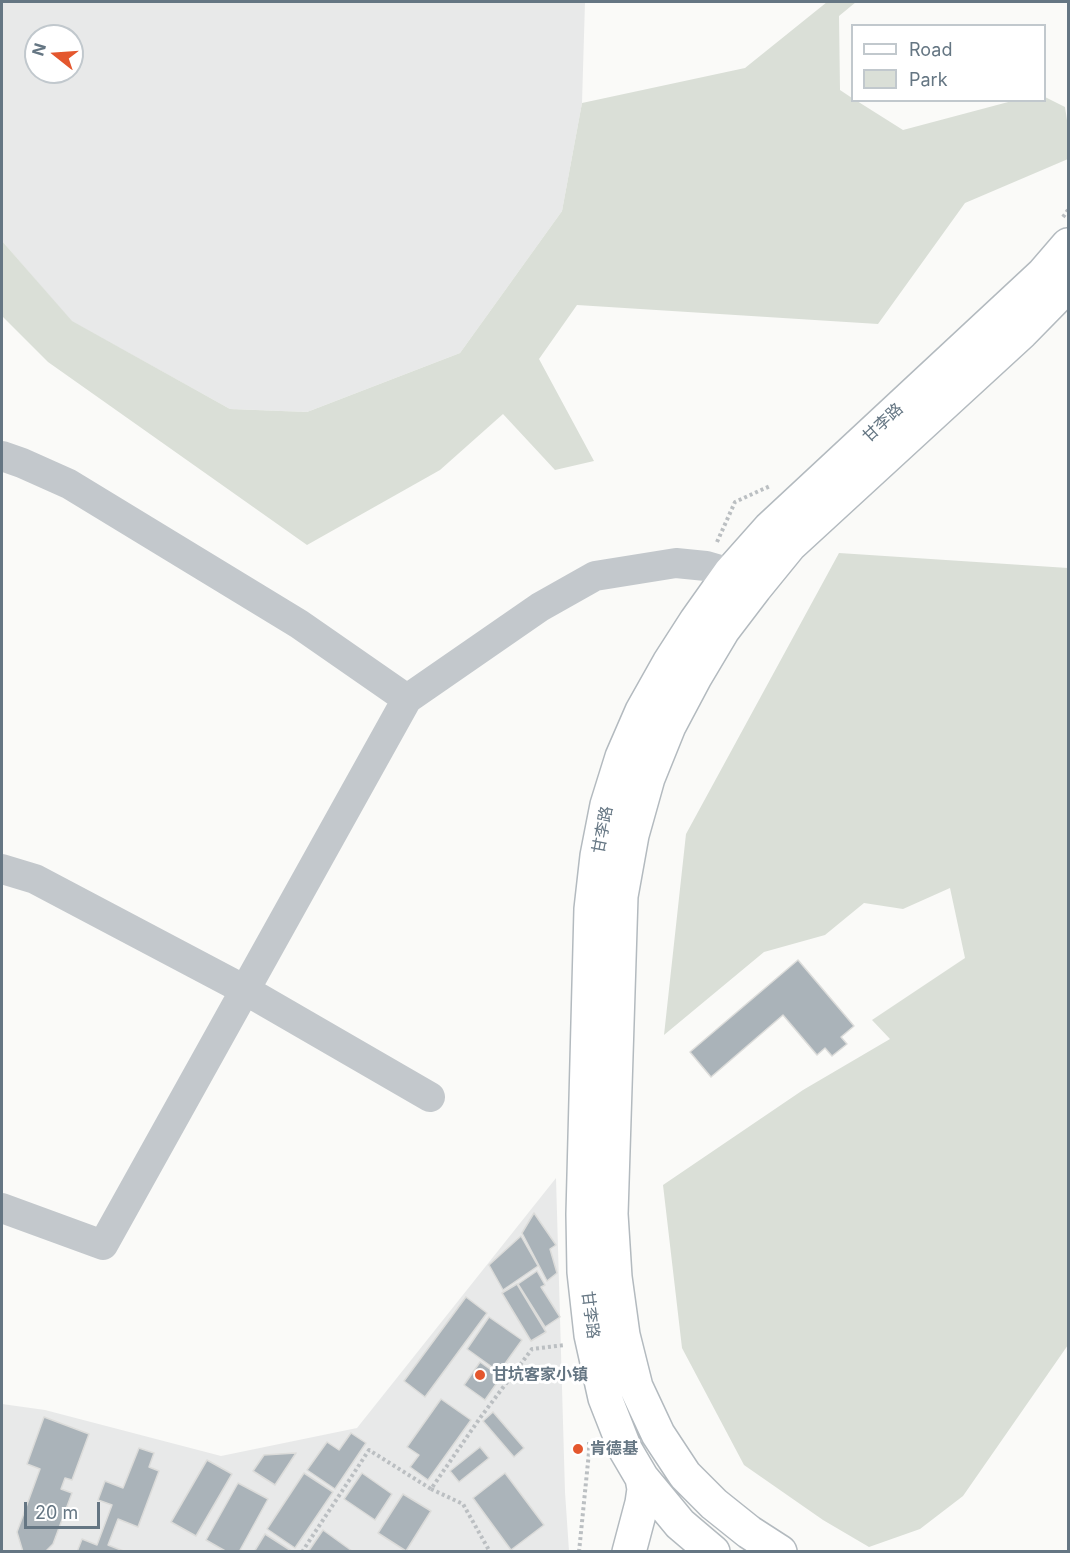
<!DOCTYPE html>
<meta charset="utf-8">
<style>
body{margin:0}
#map{position:relative;width:1070px;height:1553px;overflow:hidden;background:#fafaf8;font-family:Inter,sans-serif}
canvas{display:block}
.frame{position:absolute;inset:0;border:3px solid #657683;pointer-events:none}
.legend{position:absolute;left:851px;top:24px;width:195px;height:78px;box-sizing:border-box;background:#fff;border:2px solid #c1c8cd;margin:0;padding:8px 10px;list-style:none;font-size:18px;color:#657683}
.legend li{display:flex;align-items:center;gap:12px;height:30px}
.legend b{width:30px;border:2px solid #c1c8cd}
.north{position:absolute;left:24px;top:24px;width:60px;height:60px;box-sizing:border-box;background:#fff;border:2px solid #c1c8cd;border-radius:50%;rotate:287deg;font-size:16px;font-weight:700;line-height:24px;text-align:center;color:#657683}
.north::after{content:'';display:block;margin:auto;width:21px;height:27px;background:#e4572e;clip-path:polygon(50% 0,100% 100%,50% 72%,0 100%)}
.scale{position:absolute;left:24px;top:1502px;width:76px;height:27px;box-sizing:border-box;border:3px solid #657683;border-top:0;padding-left:8px;font-size:18px;line-height:21px;white-space:nowrap;color:#657683;-webkit-text-stroke:4px #fff;paint-order:stroke}
</style>
<div id="map">
<canvas width="1070" height="1553"></canvas>
<div class="frame"></div>
<ul class="legend">
<li><b style="height:8px;background:#fff"></b>Road</li>
<li><b style="height:16px;background:#dadfd7"></b>Park</li>
</ul>
<div class="north">N</div>
<div class="scale">20 m</div>
</div>
<script>
const g = document.querySelector('canvas').getContext('2d');
g.lineJoin = 'round';
function fillPath(path, color) { g.fillStyle = color; g.fill(path, 'evenodd'); }
const poly = rows => new Path2D(rows.map(r => 'M' + r).join(''));
function trace(path, color, width, dash) { g.strokeStyle = color; g.lineWidth = width; g.lineCap = dash ? 'butt' : 'round'; g.setLineDash(dash || []); g.stroke(path); }
function drawText(font, color, halo, rows, align = 'center') {
  g.font = font + ' Inter,"Noto Sans SC",sans-serif'; g.lineWidth = 6; g.setLineDash([]); g.textBaseline = 'middle'; g.strokeStyle = halo; g.fillStyle = color; for (const [text, x, y, turn = 0] of rows) {
    g.save(); g.translate(x, y); g.rotate((+turn || 0) * Math.PI / 180); g.textAlign = isNaN(turn) ? turn : align; if (halo) g.strokeText(text, 0, 0); g.fillText(text, 0, 0); g.restore();
  }
}
fillPath(poly([
 [2,2,585,2,582,103,562,211,460,353,307,412,230,409,71,321,2,241],
 [36,36,72,36,72,72,36,72],
 [556,1178,565,1492,569,1551,2,1552,2,1404,45,1410,221,1456,357,1428]
]), '#e8e9e9');
fillPath(poly([
 [827,2,856,2,839,16,840,90,852,98,852,100,857,101,903,130,1012,101,1044,100,1045,97,1065,107,1068,127,1068,159,965,203,878,324,577,305,539,359,594,461,555,470,503,414,440,470,307,545,48,362,2,316,2,241,72,321,230,409,307,412,460,353,562,211,582,103,745,68],
 [839,553,1068,568,1068,1345,963,1496,920,1529,869,1547,823,1520,744,1465,682,1348,663,1185,803,1090,890,1039,872,1020,965,958,950,888,903,909,864,903,825,935,764,952,664,1035,686,834]
]), '#dadfd7');
const building = poly([
 [798,960,854,1026,841,1037,847,1044,832,1056,825,1048,817,1055,783,1015,711,1077,690,1052,798,960],
 [534,1213,556,1245,550,1249,557,1273,547,1281,522,1233,534,1213],
 [521,1236,538,1266,503,1290,489,1265,521,1236],
 [537,1271,545,1285,541,1287,560,1317,545,1327,518,1284,537,1271],
 [517,1284,546,1332,531,1341,502,1293,517,1284],
 [466,1297,487,1313,425,1397,404,1381,466,1297],
 [489,1317,522,1340,499,1372,467,1349,489,1317],
 [480,1362,501,1377,485,1400,464,1385,480,1362],
 [441,1399,471,1420,428,1480,410,1467,419,1455,407,1447,441,1399],
 [493,1412,524,1448,514,1457,483,1421,493,1412],
 [44,1417,89,1434,72,1480,65,1478,61,1489,72,1493,53,1544,45,1552,23,1552,17,1532,40,1469,27,1464,44,1417],
 [351,1433,366,1443,335,1489,307,1470,327,1442,339,1450,351,1433],
 [480,1447,489,1458,459,1482,450,1471,480,1447],
 [139,1448,154,1453,149,1467,159,1471,138,1527,118,1519,108,1545,126,1552,77,1552,82,1539,97,1545,112,1505,98,1500,105,1481,123,1488,139,1448],
 [296,1453,275,1485,253,1471,264,1455,296,1453],
 [207,1460,232,1474,196,1536,171,1522,207,1460],
 [304,1473,333,1492,295,1548,267,1529,304,1473],
 [362,1473,392,1494,375,1520,344,1499,362,1473],
 [505,1473,544,1525,511,1550,473,1498,505,1473],
 [238,1483,268,1499,239,1552,227,1552,206,1540,238,1483],
 [403,1494,431,1511,406,1551,378,1533,403,1494],
 [323,1530,352,1551,352,1552,308,1552,323,1530],
 [265,1534,293,1552,254,1552,265,1534]
]);
fillPath(building, '#aab3b9');
trace(building, '#dcdcda', 1.5);
const secondary = poly([
 [629,1552,642,1503,644,1489,642,1478],
 [713,1552,680,1524,642,1478,625,1449,605,1398,591,1335,584,1272,583,1214,591,909,597,856,607,805,622,757,642,711,669,663,696,621,730,573,770,528,1043,274,1068,245],
 [780,1552,749,1532,714,1504,685,1475,658,1434,636,1387,623,1335,615,1277,611,1214,621,896,632,835,648,778,669,726,695,677,723,630,755,588,790,545,1022,332,1068,285]
]);
trace(secondary, '#b3babf', 36);
trace(poly([
 [1063,217,1068,210],
 [717,542,735,502,770,486],
 [431,1489,463,1504,490,1552],
 [302,1552,369,1450,431,1489,480,1418,532,1349,565,1345],
 [579,1552,589,1452,589,1442]
]), '#bbbfc2', 4, [3, 3]);
trace(poly([
 [2,456,22,463,69,484,299,624,407,699],
 [2,869,35,879,245,990,430,1097],
 [2,1208,103,1245,407,699,540,607,595,576,676,563,706,566,730,573,750,585]
]), '#c3c8cc', 30);
trace(secondary, '#fff', 33);
for (const [x, y, r, color] of [
 [480,1375,6,"#e4572e"],
 [578,1449,6,"#e4572e"]
]) { const dot = new Path2D(); dot.arc(x, y, r, 0, 2 * Math.PI); g.fillStyle = color; g.fill(dot); trace(dot, '#fff', 2); }
drawText('16px', '#657683', '#fff', [
 ["甘李路",883,423,-43],
 ["甘李路",603,830,-79],
 ["甘李路",590,1315,83]
]);
drawText('bold 16px', '#657683', '#fff', [
 ["甘坑客家小镇",492,1375],
 ["肯德基",590,1449]
], 'left');
</script>
